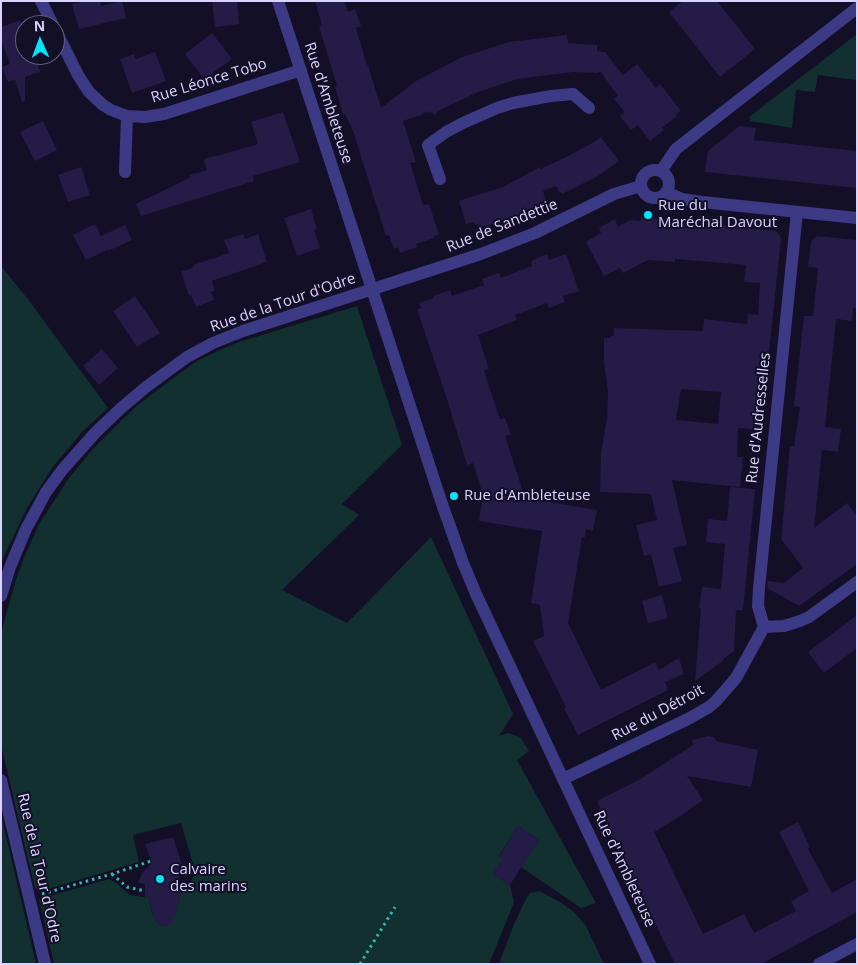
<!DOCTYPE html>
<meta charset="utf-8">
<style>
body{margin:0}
#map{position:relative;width:858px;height:965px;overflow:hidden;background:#130f26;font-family:"Open Sans",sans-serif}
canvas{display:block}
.frame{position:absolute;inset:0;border:2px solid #d9d4ff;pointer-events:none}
.north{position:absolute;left:15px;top:15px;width:50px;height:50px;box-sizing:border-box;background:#130f26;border:1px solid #625e7d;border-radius:50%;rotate:358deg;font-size:14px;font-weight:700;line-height:20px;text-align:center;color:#d9d4ff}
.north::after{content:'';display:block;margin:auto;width:18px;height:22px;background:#00e5ff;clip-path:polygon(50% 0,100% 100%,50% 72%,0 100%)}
</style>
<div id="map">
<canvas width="858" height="965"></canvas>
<div class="frame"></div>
<div class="north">N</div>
</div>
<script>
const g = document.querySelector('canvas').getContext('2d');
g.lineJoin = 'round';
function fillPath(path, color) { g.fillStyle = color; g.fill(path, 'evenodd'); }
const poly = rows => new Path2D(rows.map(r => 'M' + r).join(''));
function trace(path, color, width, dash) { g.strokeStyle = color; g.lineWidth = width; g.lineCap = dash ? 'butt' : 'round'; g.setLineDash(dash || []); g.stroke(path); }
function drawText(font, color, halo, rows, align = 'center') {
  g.font = font + ' "Open Sans",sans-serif'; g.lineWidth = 4; g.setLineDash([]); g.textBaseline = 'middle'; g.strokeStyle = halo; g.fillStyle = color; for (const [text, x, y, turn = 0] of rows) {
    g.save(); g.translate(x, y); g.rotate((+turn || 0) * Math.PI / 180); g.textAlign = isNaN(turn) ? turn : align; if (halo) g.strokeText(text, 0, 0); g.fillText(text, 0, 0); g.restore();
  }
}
fillPath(poly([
 [857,34,857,80,818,75,815,92,796,90,792,128,750,121,749,117],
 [1,266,27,298,108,408,83,431,52,468,27,508,4,556,1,564],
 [357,306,402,445,342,504,359,515,282,590,347,623,431,537,513,714,499,736,508,733,520,737,529,751,517,760,596,903,581,908,521,867,539,840,518,826,499,856,503,859,493,874,510,885,514,902,489,964,54,964,39,899,109,879,116,883,130,895,149,898,150,906,154,918,159,924,165,926,179,889,189,885,193,877,193,864,181,823,133,835,139,862,41,891,37,890,35,888,1,745,1,632,16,580,23,560,39,524,69,478,92,450,124,418,139,404,183,371,197,361,224,348,239,342],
 [1,815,36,964,1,964],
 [539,891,560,902,574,912,586,926,604,964,499,964,514,924,525,901,530,893]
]), '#12302f');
fillPath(poly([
 [86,1,100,1,101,6,122,1,126,18,79,29,72,4],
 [212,1,237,1,239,24,215,27],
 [315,1,344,1,348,12,355,9,361,26,356,28,367,65,368,65,381,108,416,81,462,57,509,42,567,35,568,43,597,45,597,51,605,52,623,75,637,64,656,88,660,84,681,111,676,114,677,116,662,128,664,130,650,141,638,125,631,130,620,116,625,112,614,99,618,96,600,71,598,73,573,72,517,79,478,92,440,110,434,115,431,112,429,113,427,111,421,115,403,121,416,162,410,163,423,205,429,204,439,234,434,236,434,238,416,244,417,247,400,253,398,247,394,249,389,235,386,236,353,131,345,114,343,115,335,87,337,86,319,26,322,25],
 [683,1,717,1,755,49,720,77,669,12],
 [20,20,25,33,25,59,35,56,40,72,25,77,25,101,22,102,15,80,8,82,2,67,10,64,1,40,1,27],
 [212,33,232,59,204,79,185,54],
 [155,52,166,81,132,93,120,59,134,54,136,59],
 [283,112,300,162,253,176,254,181,141,216,136,204,191,177,190,175,207,170,204,159,217,155,217,156,258,144,251,122],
 [43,121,57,150,35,161,20,132],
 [739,126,756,128,754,140,857,151,857,188,705,172,708,151],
 [601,137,619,161,598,176,562,194,561,192,560,193,556,186,543,191,546,200,517,216,479,228,478,224,475,225,474,222,466,224,459,201,503,187,540,167,541,169,566,157,594,142],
 [81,167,90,195,68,202,58,175],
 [311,209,317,229,314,230,320,248,297,256,284,218],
 [641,217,776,231,781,238,761,430,738,428,737,457,743,457,740,487,672,480,687,545,673,548,682,581,659,587,651,554,644,556,636,525,657,520,651,494,600,492,601,452,607,419,608,392,604,362,604,338,611,338,611,336,614,336,614,328,703,331,704,319,747,324,748,314,758,315,760,283,744,282,746,265,675,259,675,262,648,260,623,273,620,268,604,276,586,242,601,233,599,228,615,219,618,227,630,220,641,221],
 [681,389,721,392,718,424,676,420],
 [95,224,101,236,125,225,132,240,108,251,107,250,86,260,73,235],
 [243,234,245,239,258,234,267,262,212,281,215,291,211,292,214,300,196,307,191,295,189,296,181,272,194,267,193,265,229,253,224,240],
 [817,236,857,240,857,308,853,308,852,321,836,319,825,427,841,429,838,452,822,450,814,528,847,503,857,515,857,564,799,606,767,588,768,581,784,583,803,568,781,539,790,446,794,446,800,407,794,406,804,316,813,316,818,268,808,267,811,241],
 [547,254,549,260,566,254,579,291,563,296,565,302,549,308,547,303,515,315,517,320,478,335,489,369,484,371,500,419,505,418,511,435,505,436,525,498,597,510,593,531,586,529,585,537,582,537,568,623,601,690,655,662,659,670,679,658,684,674,665,682,668,690,578,735,564,708,566,707,533,641,544,636,540,605,531,603,542,531,479,521,482,501,485,501,473,463,467,465,447,399,417,309,421,308,419,303,434,298,433,296,450,290,452,296,484,285,482,279,499,273,501,278,532,266,531,261],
 [135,296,160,333,137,347,113,311],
 [102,349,118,368,99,385,83,366],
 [730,487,755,489,743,610,736,610,734,651,723,659,724,660,695,681,701,608,699,609,702,587,721,589,725,544,706,542,708,519,727,521],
 [662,595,668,618,648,623,642,601],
 [857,615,857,648,824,673,808,652],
 [709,736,715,738,716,741,758,750,751,787,687,776,703,800,679,817,654,832,703,934,744,914,754,933,796,911,791,901,809,891,779,832,798,822,810,847,808,849,832,893,857,879,857,912,761,964,675,964,599,809,600,808,597,801,639,780,693,745,692,740],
 [518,826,539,840,510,885,493,874,503,859,499,857],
 [173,837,183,868,179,871,180,897,176,916,171,923,166,927,159,924,154,918,148,898,145,897,145,884,138,883,142,873,152,863,145,844]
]), '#241b47');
trace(poly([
 [112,874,127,887,145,891],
 [42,894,112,874,151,861],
 [360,964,395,907]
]), '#2fb8b0', 3, [2.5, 4]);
trace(poly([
 [41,1,53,25],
 [278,1,442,504,463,563,476,594,650,964],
 [55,29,78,75,89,92,103,105,111,110,127,116,145,117,164,114,301,70],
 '641 184a14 14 0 1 1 28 0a14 14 0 1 1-28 0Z',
 [661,171,676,149,857,8],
 [125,172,127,116],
 [440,179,428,145,446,132,463,123,497,108,513,103,551,96,573,94,589,108],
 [666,192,682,199,702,202,857,218],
 [1,596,10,567,26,529,46,492,63,469,95,433,120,409,146,387,187,357,213,343,243,331,481,254,535,233,614,194,641,186],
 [764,627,758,606,759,588,797,212],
 [764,627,784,626,800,621,809,617,857,582],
 [563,779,690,718,709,707,716,701,736,678,764,627],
 [1,780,45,964],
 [819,964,857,944]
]), '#3d3a85', 12);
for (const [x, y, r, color] of [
 [648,215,5,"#00e5ff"],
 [454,496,5,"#00e5ff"],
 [160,879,5,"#00e5ff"]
]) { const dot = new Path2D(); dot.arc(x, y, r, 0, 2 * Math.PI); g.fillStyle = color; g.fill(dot); trace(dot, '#130f26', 2); }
drawText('15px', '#d9d4ff', '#130f26', [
 ["Rue Léonce Tobo",209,81,-17],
 ["Rue d'Ambleteuse",328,103,72],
 ["Rue de Sandettie",502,226,-22],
 ["Rue de la Tour d'Odre",283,303,-19],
 ["Rue d'Audresselles",759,418,-84],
 ["Rue du Détroit",658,713,-28],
 ["Rue de la Tour d'Odre",39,868,77],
 ["Rue d'Ambleteuse",624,869,65]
]);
drawText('15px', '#d9d4ff', '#130f26', [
 ["Rue du",658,206],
 ["Maréchal Davout",658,223],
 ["Rue d'Ambleteuse",464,496],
 ["Calvaire",170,870],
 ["des marins",170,887]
], 'left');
</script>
